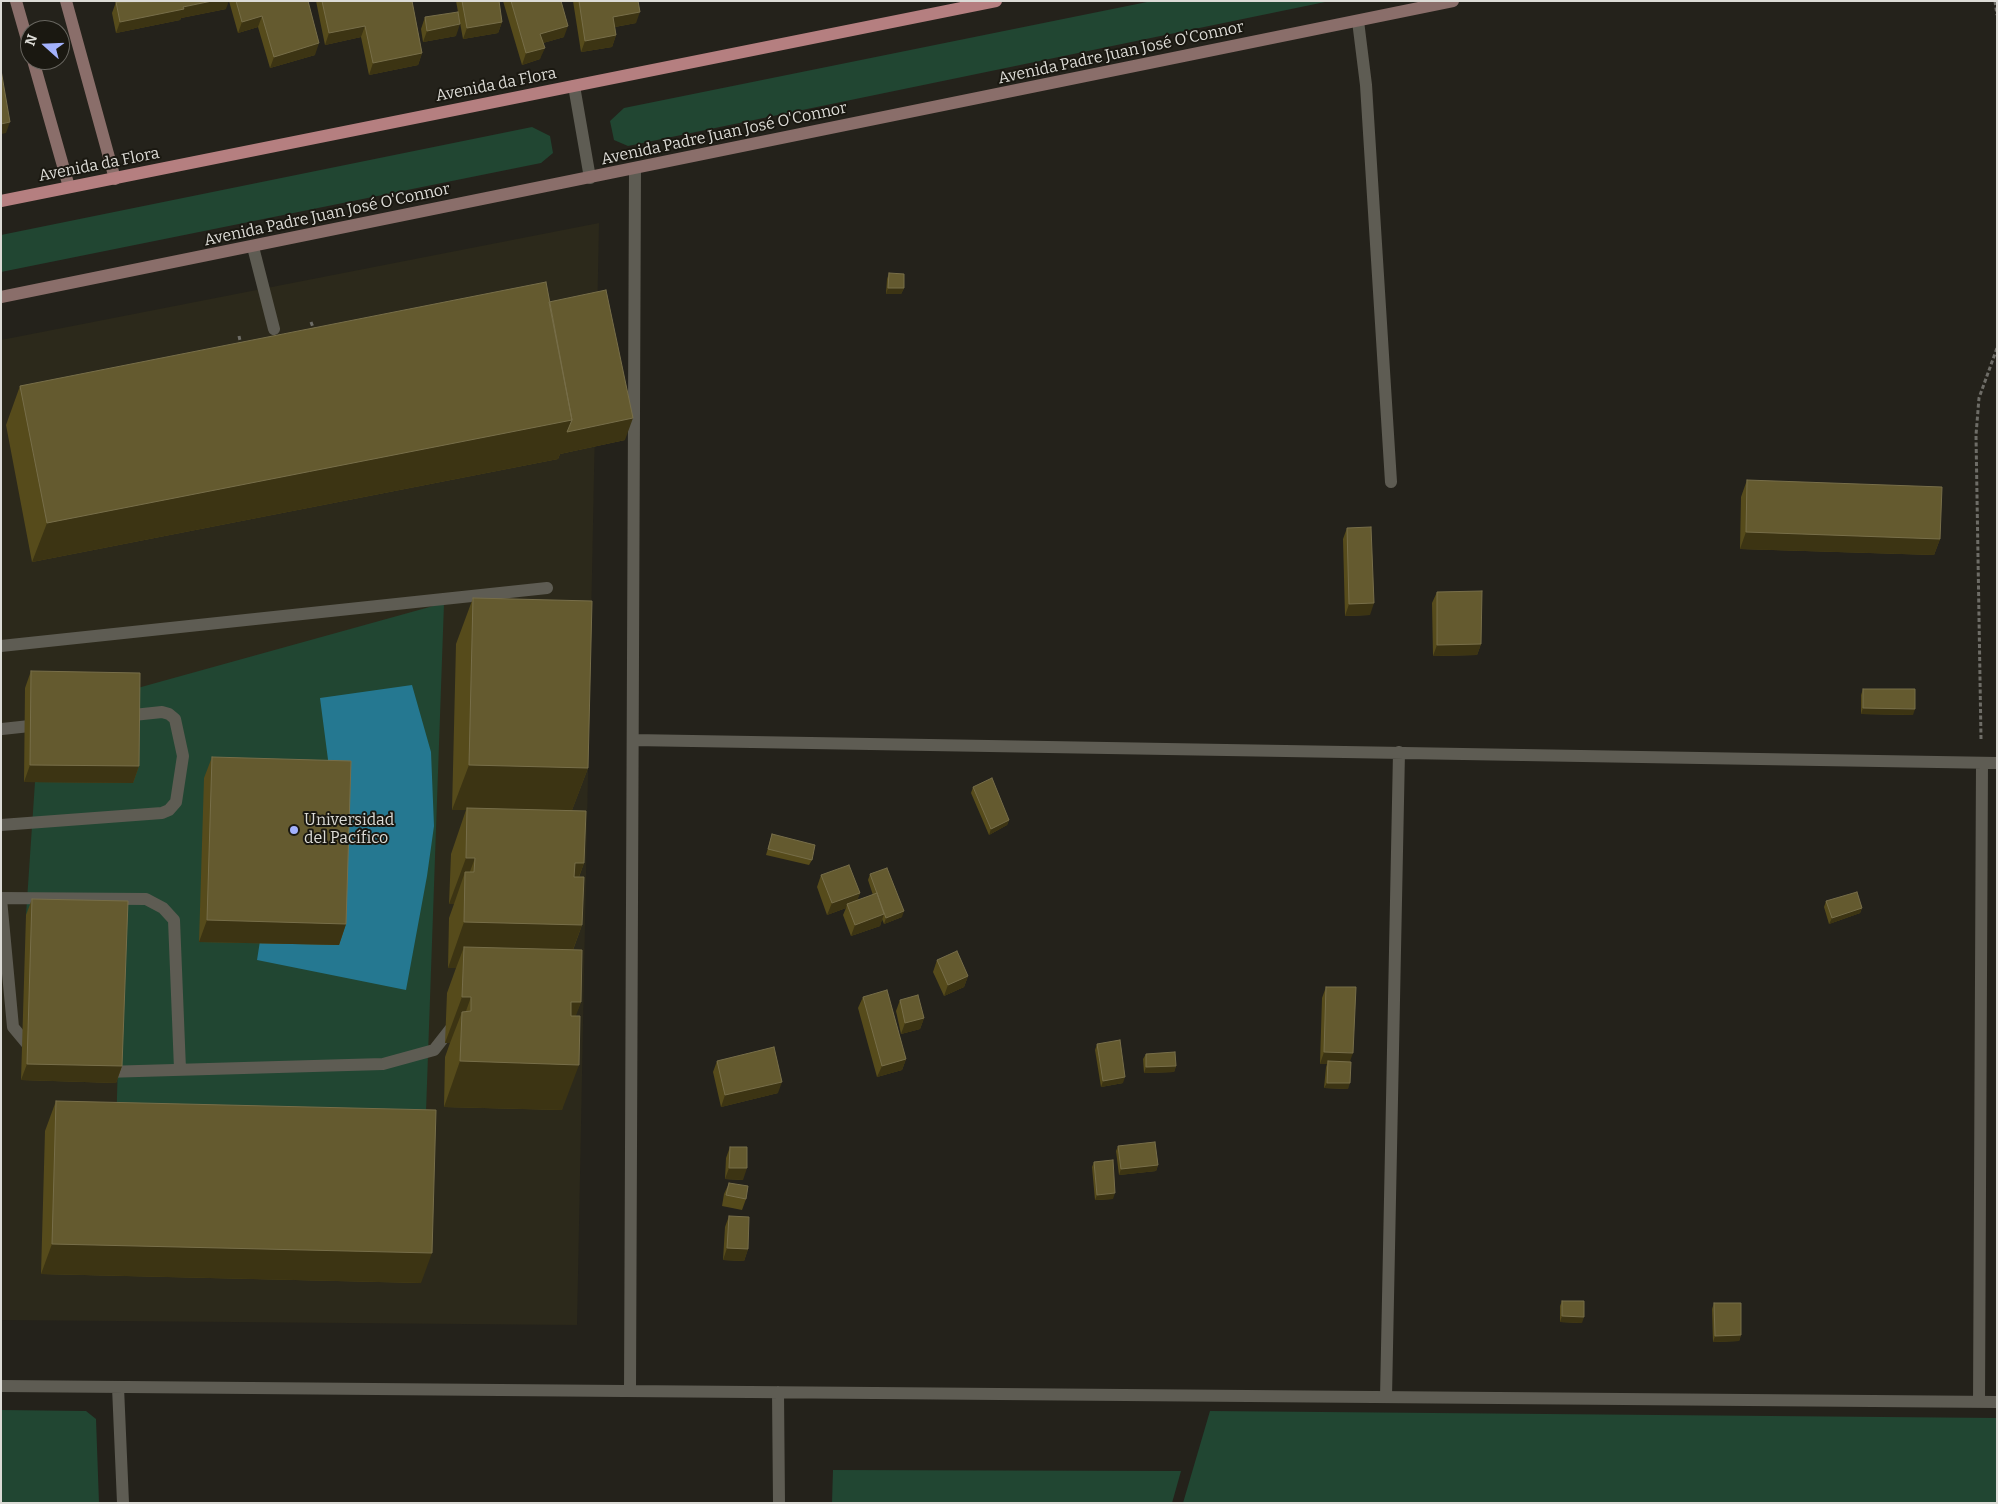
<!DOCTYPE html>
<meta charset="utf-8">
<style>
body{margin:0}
#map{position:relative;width:1998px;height:1504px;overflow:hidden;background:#24221b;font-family:Bitter,serif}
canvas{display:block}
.frame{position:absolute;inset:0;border:2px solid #dcdbd6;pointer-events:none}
.north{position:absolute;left:20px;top:20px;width:50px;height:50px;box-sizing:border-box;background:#1a1811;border:1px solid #686660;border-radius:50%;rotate:290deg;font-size:14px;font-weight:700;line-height:20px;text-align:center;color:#dcdbd6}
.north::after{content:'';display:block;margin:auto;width:18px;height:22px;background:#a3b2fd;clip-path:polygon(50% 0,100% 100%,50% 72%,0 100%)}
</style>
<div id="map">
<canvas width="1998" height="1504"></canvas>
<div class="frame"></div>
<div class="north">N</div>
</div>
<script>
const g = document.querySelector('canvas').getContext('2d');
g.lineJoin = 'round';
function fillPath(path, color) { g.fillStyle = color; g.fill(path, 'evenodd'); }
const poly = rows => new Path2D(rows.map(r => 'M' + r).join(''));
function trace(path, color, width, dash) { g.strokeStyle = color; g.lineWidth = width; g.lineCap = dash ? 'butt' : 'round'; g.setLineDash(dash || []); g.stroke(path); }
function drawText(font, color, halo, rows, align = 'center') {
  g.font = font + ' Bitter,serif'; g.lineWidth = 4; g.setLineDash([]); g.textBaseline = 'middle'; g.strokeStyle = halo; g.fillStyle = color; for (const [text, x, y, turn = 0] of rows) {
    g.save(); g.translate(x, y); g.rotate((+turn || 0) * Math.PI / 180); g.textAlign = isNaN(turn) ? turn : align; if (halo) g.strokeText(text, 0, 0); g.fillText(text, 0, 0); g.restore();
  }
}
fillPath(poly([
 [599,223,577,1325,1,1320,1,340]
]), '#2c291b');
fillPath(poly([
 [1152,1,1330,1,628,146,614,140,610,121,624,108],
 [532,127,550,136,553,153,541,163,1,272,1,235],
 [444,603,425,1140,116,1132,122,918,26,915,35,782,133,783,134,689],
 [1,1410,86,1411,96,1419,99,1503,1,1503],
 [1210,1411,1997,1418,1997,1503,1183,1503],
 [833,1470,1181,1471,1172,1503,832,1503]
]), '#214632');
fillPath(poly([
 [412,685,431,752,434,826,427,876,406,990,257,960,275,845,330,775,320,698]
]), '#257891');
trace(poly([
 [1995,1,1997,15],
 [311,322,314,330],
 [239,336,241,345],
 [1981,739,1976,435,1979,398,1997,348]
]), '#6e6d67', 3, [4, 2.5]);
trace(poly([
 [574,86,590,178],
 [1,646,547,588],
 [2,729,39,725],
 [1,825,162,813,169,810,176,802,183,756,175,719,169,714,162,712,124,716],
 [1,898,146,899,163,908,174,920,180,1069],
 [1,899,13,1027,33,1051],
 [104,1072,383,1064,434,1050,456,1022]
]), '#5e5c53', 12);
trace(poly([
 [1358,21,1366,85,1391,482],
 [253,247,274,329],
 [633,740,1997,763],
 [1,1386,1997,1402],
 [118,1387,123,1503],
 [630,1391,635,169],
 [778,1392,779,1503],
 [1386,1397,1399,752],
 [1979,1402,1982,763]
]), '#5e5c53', 12);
trace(poly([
 [16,1,30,50],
 [66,1,115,179],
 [33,60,69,187],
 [1,297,1453,1]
]), '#8a6e6a', 12);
trace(poly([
 [1,201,996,1]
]), '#b57f80', 12);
fillPath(poly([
 [229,1,308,1,315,55,270,68,258,27,238,33],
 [316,1,412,1,422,53,418,65,369,75,361,37,325,45],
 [456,1,499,1,502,22,498,33,463,39],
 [503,1,561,1,564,37,543,43,540,59,522,65],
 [573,1,638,1,636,23,615,27,616,35,612,47,581,52],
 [116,2,226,9,181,18,180,20,116,33,112,13],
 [425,17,456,36,423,42,421,29],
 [889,273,904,288,901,294,886,294,887,279],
 [549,302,625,440,560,454,558,459,32,562,6,425,20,386],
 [1747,480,1940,539,1934,555,1740,549,1741,497],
 [1347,528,1370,615,1345,616,1343,539],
 [1437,592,1481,644,1477,655,1433,656,1432,603],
 [473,598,588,768,572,810,584,863,579,877,582,925,573,950,581,1002,575,1016,562,1110,444,1107,445,1057,450,1043,445,1043,447,993,456,968,448,968,449,918,454,904,449,904,451,854,466,810,452,810,456,644],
 [31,671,139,766,133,783,24,782,25,688],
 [1863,689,1913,715,1861,714,1861,695],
 [212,757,346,924,339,945,199,942,204,778],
 [973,787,1009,820,1007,825,989,835,971,793],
 [772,834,812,860,809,865,766,855],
 [870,874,902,917,884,924,882,919,880,926,851,936,843,915,846,908,827,915,817,887,821,875,860,893,857,900,873,895,868,880],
 [32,899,122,1066,116,1083,21,1080,26,915],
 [1826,901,1862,908,1860,913,1829,924,1824,907],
 [937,960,968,976,964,987,944,996,933,972],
 [1326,987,1350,1062,1348,1089,1324,1088,1326,1067,1327,1064,1320,1064,1322,998],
 [863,997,906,1059,902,1070,877,1077,858,1008],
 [900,1000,924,1018,920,1029,901,1034,896,1011],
 [1097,1044,1123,1083,1101,1087,1095,1050],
 [1146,1054,1176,1066,1174,1072,1144,1073,1143,1059],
 [717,1061,778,1093,721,1107,713,1072],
 [56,1101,421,1283,41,1274,45,1131],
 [1118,1146,1158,1165,1156,1171,1119,1175,1116,1151],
 [730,1147,743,1180,725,1179,726,1158],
 [1094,1162,1113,1199,1095,1200,1092,1167],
 [729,1183,746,1199,742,1210,722,1206,724,1194],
 [729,1216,748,1249,744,1261,723,1260,725,1227],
 [1562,1301,1582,1323,1560,1322,1560,1306],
 [1714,1303,1741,1335,1739,1341,1713,1342,1712,1309]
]), '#564b1b');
fillPath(poly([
 [212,1,229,1,226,9,181,18,180,20,116,33,120,22,183,7],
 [640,12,636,23,609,28,613,17],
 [262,16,258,27,238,33,242,22],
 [502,22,498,33,463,39,467,28],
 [460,24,456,36,423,42,427,31],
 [365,26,361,37,325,45,329,33],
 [568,26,564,37,536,45,540,34],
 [616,35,612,47,581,52,585,41],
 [319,43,315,55,270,68,274,57],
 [545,48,540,59,522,65,526,53],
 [422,53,418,65,369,75,373,63],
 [10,122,6,133,1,134,1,124],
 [888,288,904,288,901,294,886,294],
 [633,418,625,440,560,454,558,459,32,562,47,523,572,420],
 [1746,532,1940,539,1934,555,1740,549],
 [1374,603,1370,615,1345,616,1349,604],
 [1481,644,1477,655,1433,656,1437,645],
 [1863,708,1915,709,1913,715,1861,714],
 [30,765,139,766,133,783,24,782],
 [469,765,588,768,571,813,467,808,466,810,452,810],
 [1009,820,1007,825,989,835,991,829],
 [466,858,475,858,465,885,465,872,454,904,449,904],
 [575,863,584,863,567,908],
 [860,893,856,904,847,904,846,908,827,915,832,903],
 [1862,908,1860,913,1829,924,1832,918],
 [904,911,902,917,884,924,886,918],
 [884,914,880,926,851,936,855,925],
 [207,920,346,924,339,945,199,942],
 [464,922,582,925,565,971,464,947,456,968,448,968],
 [968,976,964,987,944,996,948,985],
 [462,997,471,997,461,1025,462,1012,450,1043,445,1043],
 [571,1002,581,1002,564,1048],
 [924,1018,920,1029,901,1034,905,1023],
 [1324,1052,1353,1053,1349,1064,1328,1061,1327,1064,1320,1064],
 [906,1059,902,1070,877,1077,882,1066],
 [460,1061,579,1065,562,1110,444,1107],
 [27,1064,122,1066,116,1083,21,1080],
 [1176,1066,1174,1072,1144,1073,1146,1067],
 [1125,1077,1123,1083,1101,1087,1103,1081],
 [782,1082,778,1093,721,1107,725,1095],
 [1327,1083,1350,1083,1348,1089,1324,1088],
 [1158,1165,1156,1171,1119,1175,1121,1169],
 [729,1168,747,1168,743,1180,725,1179],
 [1115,1193,1113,1199,1095,1200,1097,1195],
 [52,1244,432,1253,421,1283,41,1274],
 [727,1248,748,1249,744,1261,723,1260],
 [1562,1316,1584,1317,1582,1323,1560,1322],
 [1741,1335,1739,1341,1713,1342,1715,1336]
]), '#3c3413');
const building = poly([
 [212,1,183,7,184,9,120,22,116,2,212,1],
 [236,1,308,1,319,43,274,57,262,16,242,22,236,1],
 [322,1,412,1,422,53,373,63,365,26,329,33,322,1],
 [462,1,499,1,502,22,467,28,462,1],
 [511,1,561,1,568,26,540,34,545,48,526,53,511,1],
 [579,1,638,1,640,12,613,17,616,35,585,41,579,1],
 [458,12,460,24,427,31,425,17,458,12],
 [1,70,10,122,1,124,1,70],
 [889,273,904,274,904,288,888,288,889,273],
 [546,282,572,420,47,523,20,386,546,282],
 [606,290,633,418,567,432,572,420,549,302,606,290],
 [1747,480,1942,487,1940,539,1746,532,1747,480],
 [1371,527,1374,603,1349,604,1347,528,1371,527],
 [1482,591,1481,644,1437,645,1437,592,1482,591],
 [473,598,592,601,588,768,469,765,473,598],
 [31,671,140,673,139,766,30,765,31,671],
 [1863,689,1915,689,1915,709,1863,708,1863,689],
 [212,757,351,761,346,924,207,920,212,757],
 [992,778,1009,820,991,829,973,787,992,778],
 [467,808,586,811,584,863,575,863,574,877,584,877,582,925,464,922,465,872,474,872,475,858,466,858,467,808],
 [772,834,815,845,812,860,768,849,772,834],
 [849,865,860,893,832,903,821,875,849,865],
 [887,868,904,911,886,918,870,874,887,868],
 [1857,892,1862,908,1832,918,1826,901,1857,892],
 [877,893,884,914,855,925,847,904,877,893],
 [32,899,128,901,122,1066,27,1064,32,899],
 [464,947,582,950,581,1002,571,1002,571,1016,580,1016,579,1065,460,1061,462,1012,471,1011,471,997,462,997,464,947],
 [957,951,968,976,948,985,937,960,957,951],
 [1326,987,1356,987,1353,1053,1324,1052,1326,987],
 [887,990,906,1059,882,1066,863,997,887,990],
 [918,995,924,1018,905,1023,900,1000,918,995],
 [1120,1040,1125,1077,1103,1081,1097,1044,1120,1040],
 [774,1047,782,1082,725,1095,717,1061,774,1047],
 [1175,1052,1176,1066,1146,1067,1146,1054,1175,1052],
 [1328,1061,1351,1062,1350,1083,1327,1083,1328,1061],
 [56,1101,436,1110,432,1253,52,1244,56,1101],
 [1155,1142,1158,1165,1121,1169,1118,1146,1155,1142],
 [730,1147,747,1147,747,1168,729,1168,730,1147],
 [1113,1160,1115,1193,1097,1195,1094,1162,1113,1160],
 [729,1183,748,1186,746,1199,726,1195,729,1183],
 [729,1216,749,1217,748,1249,727,1248,729,1216],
 [1562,1301,1584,1301,1584,1317,1562,1316,1562,1301],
 [1714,1303,1741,1303,1741,1335,1715,1336,1714,1303]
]);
fillPath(building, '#645a2f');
trace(building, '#776e49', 1);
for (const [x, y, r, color] of [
 [294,830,5,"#a3b2fd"]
]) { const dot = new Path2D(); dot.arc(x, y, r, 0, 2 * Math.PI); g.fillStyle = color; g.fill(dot); trace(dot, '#1a1811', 2); }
drawText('16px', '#dcdbd6', '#1a1811', [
 ["Avenida Padre Juan José O'Connor",1121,53,-12],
 ["Avenida da Flora",496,85,-11],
 ["Avenida Padre Juan José O'Connor",724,134,-12],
 ["Avenida da Flora",99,165,-11],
 ["Avenida Padre Juan José O'Connor",327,215,-12]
]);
drawText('16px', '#dcdbd6', '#1a1811', [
 ["Universidad",304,821],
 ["del Pacífico",304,839]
], 'left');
</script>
